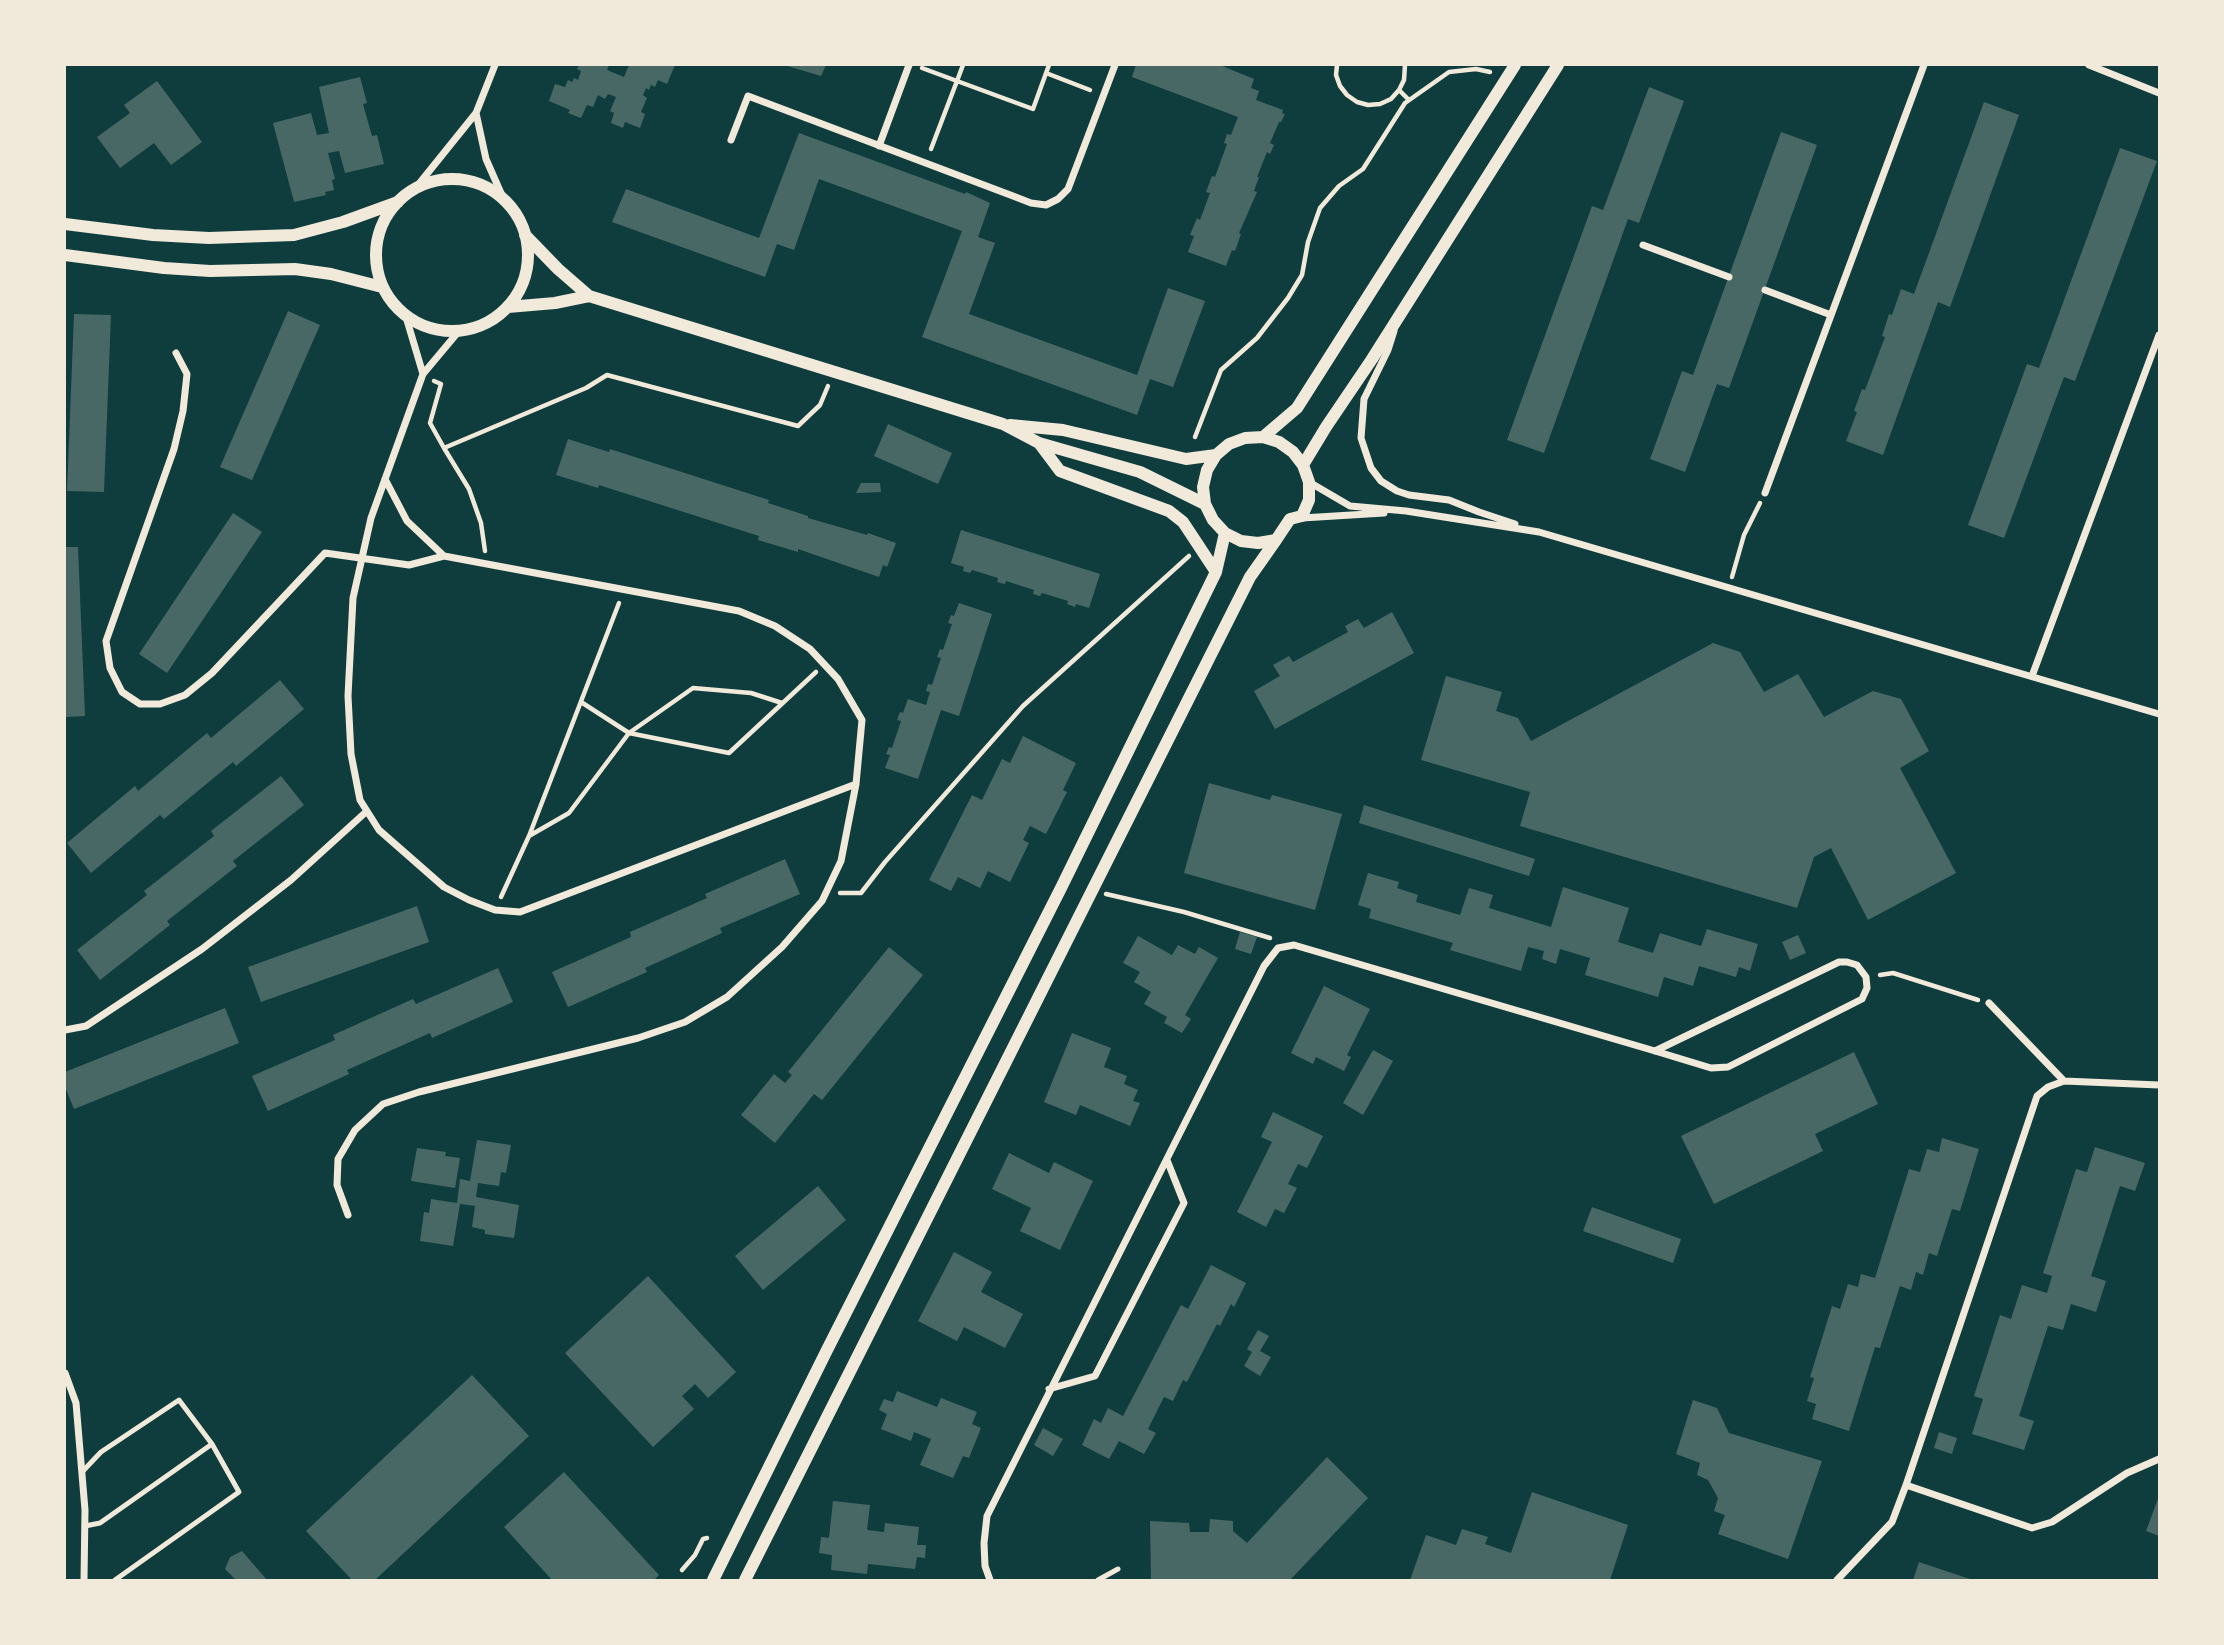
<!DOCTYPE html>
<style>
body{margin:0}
#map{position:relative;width:2224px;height:1645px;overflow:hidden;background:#0f3d3e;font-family:"Roboto Condensed",sans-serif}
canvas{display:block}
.frame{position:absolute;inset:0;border:66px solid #f1e9da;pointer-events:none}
</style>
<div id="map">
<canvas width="2224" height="1645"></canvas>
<div class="frame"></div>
</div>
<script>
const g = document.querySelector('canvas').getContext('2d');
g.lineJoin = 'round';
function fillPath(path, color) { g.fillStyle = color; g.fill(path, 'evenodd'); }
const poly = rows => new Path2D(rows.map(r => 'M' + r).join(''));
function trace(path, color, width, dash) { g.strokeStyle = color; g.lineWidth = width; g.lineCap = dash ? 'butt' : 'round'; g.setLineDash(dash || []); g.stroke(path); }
fillPath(poly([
 [579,65,609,65,607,70,624,77,629,65,675,65,667,84,658,80,655,87,651,85,649,90,646,88,643,95,647,98,641,112,645,114,640,128,625,122,623,128,611,123,614,113,610,111,616,97,608,94,605,99,598,95,593,107,587,105,581,118,568,113,570,110,549,101,555,84,565,87,568,80,572,82,574,78,578,80,581,71,577,69],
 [784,65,826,65,821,76],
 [1136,65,1220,65,1254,79,1251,88,1259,91,1256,100,1283,110,1282,113,1285,114,1281,122,1279,122,1270,143,1274,145,1270,154,1267,152,1257,177,1259,177,1254,191,1257,192,1239,233,1241,234,1235,251,1232,250,1226,266,1188,252,1194,236,1190,235,1197,218,1200,220,1210,193,1206,192,1212,176,1215,177,1227,144,1224,143,1227,134,1231,135,1238,117,1132,77],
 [360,77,367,103,363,104,372,136,377,135,384,164,345,173,339,151,328,153,335,179,332,180,334,190,325,192,326,195,294,202,273,123,311,113,317,135,329,133,319,87],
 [157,81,202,142,171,165,154,143,120,168,97,137,130,113,124,105],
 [1649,87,1684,101,1639,223,1628,219,1544,453,1507,440,1592,206,1603,210],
 [1984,102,2019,115,1950,307,1938,302,1883,455,1846,441,1857,412,1854,411,1862,389,1865,390,1885,337,1882,336,1889,314,1892,315,1901,289,1914,294],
 [1781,132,1817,145,1729,388,1717,384,1685,472,1650,459,1682,371,1693,375],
 [799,133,965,194,966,192,990,203,978,237,995,243,969,314,1137,375,1168,288,1205,301,1173,387,1150,379,1137,415,922,337,962,231,819,179,794,250,777,244,765,277,612,222,626,189,759,238],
 [2120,148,2157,161,2075,381,2064,377,2004,538,1968,525,2027,364,2039,368],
 [288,311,320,325,252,480,220,467],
 [74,314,111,315,104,492,67,491],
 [888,424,952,453,938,484,874,456],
 [568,439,609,452,610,449,769,500,768,503,808,516,808,518,867,535,868,533,896,543,887,567,883,565,879,577,798,549,798,552,758,540,759,536,599,485,598,488,556,475],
 [861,483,880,483,881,492,856,493],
 [233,513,262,532,167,673,139,654],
 [961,530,1100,574,1089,608,1076,604,1075,607,1067,604,1068,601,1042,593,1040,596,1033,594,1034,590,1006,581,1005,584,997,582,998,578,972,570,970,573,963,571,964,567,951,563],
 [65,547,78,547,85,716,65,717],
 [959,603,992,614,959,716,941,710,918,779,885,768,890,755,886,754,889,747,892,748,901,721,897,720,900,712,903,713,908,699,926,705,930,692,926,691,928,684,932,685,941,658,937,657,940,649,943,650,952,624,948,623,951,615,954,616],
 [1392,612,1414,653,1275,729,1254,691,1280,676,1273,665,1289,656,1293,662,1348,632,1345,626,1358,619,1364,628],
 [1713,643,1740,652,1764,692,1798,674,1824,717,1873,691,1901,699,1929,751,1900,768,1956,873,1868,920,1831,848,1814,857,1797,908,1520,826,1530,792,1421,760,1446,676,1502,692,1496,711,1518,718,1531,741],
 [280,680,304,709,236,766,233,762,164,819,160,815,91,873,67,843,135,786,138,791,207,733,211,738],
 [1023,736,1076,763,1063,790,1067,792,1046,834,1030,826,1023,840,1029,843,1010,882,988,871,980,888,958,877,951,891,929,880,972,795,982,800,1002,759,1010,763],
 [281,776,304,805,233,861,237,866,167,921,170,925,100,980,77,950,147,895,144,891,214,836,211,831],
 [1209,783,1270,800,1272,795,1342,814,1315,910,1184,873],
 [1364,805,1535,859,1529,876,1359,823],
 [785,859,800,894,720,928,722,933,645,968,647,972,568,1007,552,972,631,937,630,932,707,898,705,894],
 [1368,873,1399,882,1397,888,1418,895,1416,902,1460,915,1469,888,1493,895,1489,908,1551,927,1563,887,1629,908,1618,942,1653,953,1660,933,1701,946,1707,929,1758,944,1750,971,1739,967,1736,977,1699,966,1693,986,1664,977,1658,997,1585,975,1590,958,1560,949,1556,964,1542,959,1544,951,1528,947,1521,971,1450,950,1453,943,1369,918,1371,909,1358,905],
 [417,906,429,942,261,1002,248,967],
 [1240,932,1257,937,1251,954,1235,949],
 [1798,935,1806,953,1790,960,1782,942],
 [1138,936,1172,955,1178,945,1195,954,1199,947,1218,958,1185,1015,1191,1019,1182,1033,1164,1023,1167,1017,1144,1004,1151,992,1134,982,1140,972,1123,963],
 [889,947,923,975,822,1100,814,1094,775,1143,741,1115,774,1074,785,1083,792,1075,788,1072],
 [498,968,513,1002,432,1038,430,1033,347,1070,349,1074,268,1111,252,1076,335,1040,333,1035,413,999,416,1004],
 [1324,986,1370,1009,1347,1055,1351,1057,1344,1071,1316,1057,1313,1064,1291,1053],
 [225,1008,239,1043,74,1109,65,1087,65,1072],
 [1072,1033,1111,1048,1104,1067,1127,1076,1124,1084,1138,1090,1133,1101,1140,1103,1130,1126,1080,1105,1076,1115,1044,1102],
 [1373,1050,1393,1061,1363,1115,1343,1103],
 [1854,1052,1878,1104,1815,1134,1823,1151,1714,1204,1681,1136],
 [1273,1112,1323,1136,1307,1168,1298,1164,1288,1184,1297,1188,1284,1213,1275,1209,1266,1227,1237,1212,1272,1142,1261,1137],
 [1942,1138,1979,1149,1960,1211,1952,1209,1937,1256,1929,1253,1923,1275,1916,1272,1911,1290,1900,1286,1880,1348,1875,1347,1849,1431,1812,1419,1816,1404,1807,1401,1814,1378,1810,1377,1832,1306,1840,1309,1848,1284,1858,1287,1861,1274,1875,1278,1909,1169,1920,1172,1927,1149,1939,1152],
 [477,1140,511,1145,506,1173,501,1172,499,1186,478,1183,476,1197,519,1205,514,1238,485,1234,485,1230,472,1227,475,1206,460,1204,453,1246,420,1241,424,1212,429,1213,431,1199,457,1203,460,1179,470,1181],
 [2095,1147,2145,1163,2135,1191,2120,1186,2091,1276,2106,1281,2096,1312,2071,1304,2063,1330,2048,1326,2019,1416,2034,1421,2024,1450,1972,1434,1983,1399,1974,1396,2000,1315,2011,1319,2022,1285,2047,1293,2052,1276,2043,1273,2076,1169,2087,1172],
 [417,1148,446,1152,445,1156,460,1158,455,1188,411,1181],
 [1009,1153,1049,1173,1054,1162,1093,1181,1060,1250,1020,1231,1031,1208,992,1189],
 [818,1186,846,1220,763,1290,735,1256],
 [1592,1207,1681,1239,1673,1263,1583,1231],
 [954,1252,992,1272,981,1292,1023,1314,1005,1348,964,1327,957,1341,918,1321],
 [1211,1265,1246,1283,1234,1307,1231,1304,1220,1326,1217,1324,1187,1382,1183,1380,1173,1401,1164,1397,1148,1429,1156,1433,1144,1454,1119,1441,1109,1459,1082,1445,1094,1419,1101,1423,1108,1408,1123,1416,1181,1305,1188,1309],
 [648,1276,736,1372,708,1398,695,1384,682,1396,694,1409,653,1447,565,1353],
 [1258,1330,1269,1336,1260,1351,1271,1357,1260,1376,1244,1366,1252,1352,1247,1349],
 [472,1375,529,1436,375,1580,352,1580,306,1531],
 [897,1391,937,1407,941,1398,977,1412,972,1424,981,1428,969,1458,963,1456,953,1478,920,1465,931,1439,914,1432,911,1441,881,1429,887,1414,879,1410,884,1399,893,1402],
 [1693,1400,1717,1408,1729,1433,1822,1461,1788,1559,1718,1534,1725,1515,1714,1511,1718,1498,1708,1480,1697,1475,1700,1463,1676,1454],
 [1043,1428,1063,1439,1053,1456,1034,1445],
 [1939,1432,1957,1438,1952,1454,1934,1448],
 [1327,1457,1368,1498,1290,1580,1151,1579,1150,1521,1189,1523,1190,1532,1209,1532,1210,1519,1233,1521,1233,1531,1247,1543],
 [564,1472,659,1575,654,1580,552,1580,504,1527],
 [1532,1492,1628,1525,1610,1580,1410,1580,1426,1535,1456,1545,1462,1529,1488,1537,1485,1544,1511,1553],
 [2159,1496,2159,1536,2146,1531],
 [833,1501,870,1505,867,1530,884,1532,885,1523,919,1527,917,1545,926,1545,925,1558,917,1557,915,1569,868,1564,867,1574,831,1570,832,1555,819,1553,821,1537,829,1538],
 [242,1551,267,1580,236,1580,225,1569,230,1557],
 [1919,1562,1973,1580,1913,1580]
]), '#486865');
trace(poly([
 [963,65,957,81,1033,109,1049,65],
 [1337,65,1336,75,1340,86,1347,95,1357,102,1368,105,1380,104,1391,99,1399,90,1404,80,1405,65],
 [922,68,957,81,931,149],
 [1046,73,1090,90],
 [1399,90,1409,100],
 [434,381,441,384,430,423,444,448],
 [1195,437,1221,370,1257,338,1288,298,1302,275,1308,242,1320,208,1339,186,1363,169,1405,103,1449,72,1476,69,1490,72],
 [485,551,481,523,469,489,444,448,586,388,607,375,798,426,820,405,828,386],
 [1732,577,1744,535,1760,503],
 [581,702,629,733,693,688,751,693,782,703],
 [529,836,569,813,629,733,729,753,816,672],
 [840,893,861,893,885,862,1023,706,1189,556],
 [1106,894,1184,912,1270,938],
 [501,897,529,836,619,603],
 [1880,975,1893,973,1978,1000],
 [682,1570,695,1555,703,1539,707,1538]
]), '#f1e9da', 4.5);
trace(poly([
 [82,1472,101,1452,179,1400,212,1444],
 [85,1526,100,1523,212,1444,239,1492,115,1580],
 [1098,1580,1118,1569]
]), '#f1e9da', 5);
trace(poly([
 [2089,65,2159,93],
 [476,113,486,159,504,200],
 [731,140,748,96,1013,196,1031,203,1046,205,1058,199,1068,189,1115,65],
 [879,146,909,65],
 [414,190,476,113,495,65],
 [1643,245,1729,277],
 [1765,290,1831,315],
 [406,317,423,374],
 [459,331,423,374,371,518,353,598,348,696,351,754,360,800,379,830,444,887,469,900,495,910,520,912,856,784],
 [1394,331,1388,350,1364,399,1361,438,1371,468,1381,481,1397,491,1409,495,1449,500,1479,512,1515,524],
 [176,353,187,374,183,411,174,449,106,641,110,668,122,692,140,704,160,704,185,695,212,673,325,553,409,565,444,556,739,611,775,626,810,649,838,679,862,720,856,784,841,861,822,901,782,947,727,997,685,1022,638,1038,419,1092,383,1104,355,1130,338,1159,337,1185,348,1215],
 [385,479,407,521,444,556],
 [1309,482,1350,506,1406,511,1539,532,2159,714],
 [1765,493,1924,65],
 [1302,518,1384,513],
 [2032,676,2159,335],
 [1989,1003,2064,1081],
 [65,1030,86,1026,202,949,291,880,367,811],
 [65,1373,76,1403,85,1510,84,1580],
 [1049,1389,1095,1376,1184,1203,1167,1160],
 [1906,1485,2032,1528,2052,1522,2127,1473,2159,1459],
 [990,1580,985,1566,984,1543,987,1516,1264,966,1278,948,1294,945,1655,1051,1711,1068,1728,1067,1862,999,1867,988,1866,977,1857,965,1847,962,1839,962,1655,1051],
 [1837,1580,1892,1522,1906,1485,2037,1096,2048,1087,2064,1081,2159,1085]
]), '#f1e9da', 7);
trace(poly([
 '376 255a76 76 0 1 1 152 0a76 76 0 1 1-152 0Z',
 [65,224,153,235,209,238,294,235,343,222,398,202],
 [525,235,558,269,589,296,1003,424,1039,443,1140,472,1205,504],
 [65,255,164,268,210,271,295,269,331,274,382,287],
 [508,307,555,303,589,296],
 [1010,425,1063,430,1186,459,1216,455],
 [1263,437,1297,408,1515,65],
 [1263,437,1279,442,1293,452,1303,465,1309,482,1309,500,1302,516,1290,519,1276,540,1258,543,1241,541,1225,533,1213,520,1205,504,1203,487,1207,470,1216,455,1229,444,1245,438,1263,437],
 [1039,443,1060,471,1169,511,1183,522,1216,572],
 [1303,465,1326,427,1372,359,1558,65],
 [713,1580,827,1350,1061,888,1216,572,1225,533],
 [745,1580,1250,577,1276,540]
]), '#f1e9da', 12);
</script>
